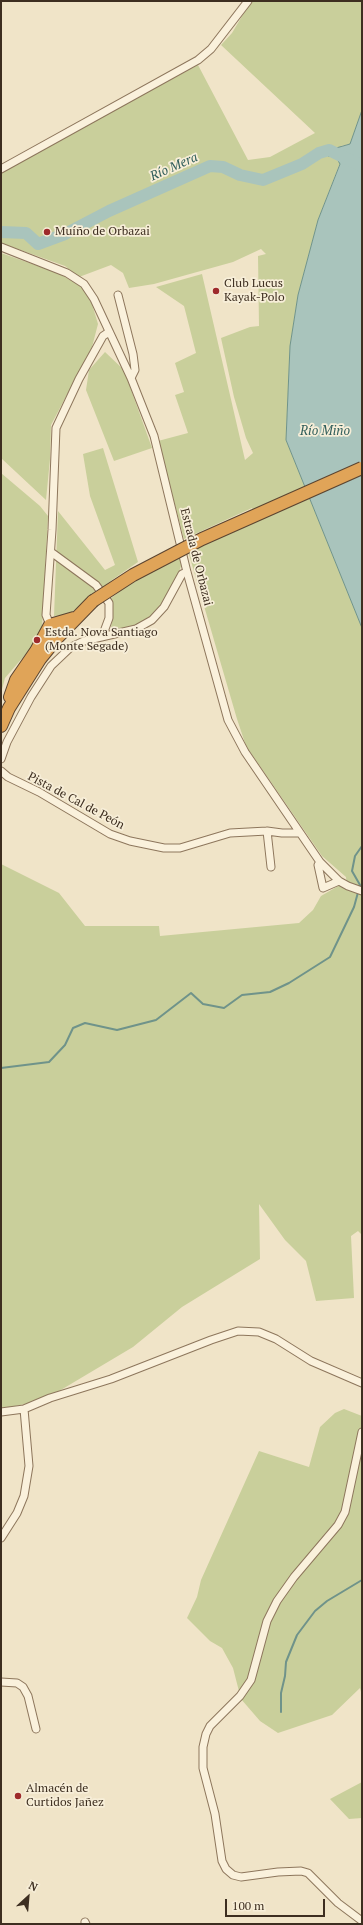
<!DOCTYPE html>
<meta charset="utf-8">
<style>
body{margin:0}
#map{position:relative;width:363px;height:1925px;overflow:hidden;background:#f0e4c8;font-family:"PT Serif",serif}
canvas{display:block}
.frame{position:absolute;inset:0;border:2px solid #3d2e20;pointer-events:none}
.north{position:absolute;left:8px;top:1877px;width:40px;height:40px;-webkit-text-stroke:3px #f7eed8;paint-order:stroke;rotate:26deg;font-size:11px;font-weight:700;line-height:16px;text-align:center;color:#3d2e20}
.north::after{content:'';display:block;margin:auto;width:14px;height:18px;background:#3d2e20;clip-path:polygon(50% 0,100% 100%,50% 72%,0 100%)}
.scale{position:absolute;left:225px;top:1899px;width:100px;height:18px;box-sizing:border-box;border:2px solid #3d2e20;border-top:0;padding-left:5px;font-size:12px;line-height:14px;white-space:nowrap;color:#3d2e20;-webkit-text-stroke:3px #f7eed8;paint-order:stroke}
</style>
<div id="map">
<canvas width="363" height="1925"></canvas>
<div class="frame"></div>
<div class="north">N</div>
<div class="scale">100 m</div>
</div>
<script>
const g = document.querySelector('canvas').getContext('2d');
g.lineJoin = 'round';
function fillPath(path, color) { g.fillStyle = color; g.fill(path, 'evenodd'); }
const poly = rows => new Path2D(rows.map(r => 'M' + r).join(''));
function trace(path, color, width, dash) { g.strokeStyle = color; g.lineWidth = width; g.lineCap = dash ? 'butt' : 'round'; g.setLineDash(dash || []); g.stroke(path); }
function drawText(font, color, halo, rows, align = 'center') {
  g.font = font + ' "PT Serif",serif'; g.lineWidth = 3.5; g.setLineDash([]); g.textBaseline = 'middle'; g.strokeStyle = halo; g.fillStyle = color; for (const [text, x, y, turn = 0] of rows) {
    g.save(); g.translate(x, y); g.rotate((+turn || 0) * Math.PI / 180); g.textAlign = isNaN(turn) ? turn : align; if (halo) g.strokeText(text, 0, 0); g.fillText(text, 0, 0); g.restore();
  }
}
fillPath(poly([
 [251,1,362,1,362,110,350,144,341,146,336,157,340,163,318,220,298,295,290,346,286,440,362,628,362,1235,358,1231,351,1236,354,1298,316,1301,306,1261,285,1240,259,1204,260,1259,182,1307,133,1347,44,1400,1,1409,1,864,59,893,85,926,159,926,160,936,299,923,313,910,321,896,340,885,347,889,346,877,322,856,246,746,237,719,188,551,257,519,252,508,184,539,158,441,188,433,175,395,184,392,175,363,196,353,184,306,156,287,202,274,245,460,253,453,246,438,234,397,221,338,250,327,259,326,258,256,266,254,261,249,233,262,154,284,129,288,123,273,111,265,79,277,65,266,1,243,1,171,198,65,248,160,270,157,315,133,221,45,232,33],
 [1,253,58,273,82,287,92,304,98,324,92,347,51,425,50,459,46,500,1,458],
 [105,352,124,370,152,448,114,461,86,390,89,370],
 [103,448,138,562,112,580,68,615,54,616,58,511,105,570,115,565,90,496,83,454],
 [1,473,40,506,48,516,42,628,31,648,5,678,1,693],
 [180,555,181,566,178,575,160,608,144,622,119,630,113,630,111,627,113,612,110,599,128,585],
 [344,1409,362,1416,362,1696,360,1688,332,1715,278,1733,260,1721,241,1699,233,1668,222,1648,210,1641,187,1618,197,1597,201,1580,259,1451,309,1467,320,1427,335,1413],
 [362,1782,362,1818,349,1819,330,1799]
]), '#c9cf9b');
const water = poly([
 [362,110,362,628,286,440,290,346,298,295,318,220,340,164,336,157,328,156,329,150,350,144,362,110]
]);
fillPath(water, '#a9c4bc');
trace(water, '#6f938a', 1);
trace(poly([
 [1,1068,49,1062,65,1045,73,1028,85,1023,117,1030,156,1020,191,993,203,1004,224,1008,242,995,270,992,289,983,330,957,354,907,360,885,352,871,355,856,362,846],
 [281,1712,281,1693,285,1676,286,1662,297,1635,315,1611,327,1601,362,1580]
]), '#6f938a', 2);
trace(poly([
 [1,232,26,233,38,244,65,234,109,211,210,166,223,167,240,175,263,180,302,164,319,153,329,150,362,166]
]), '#a9c4bc', 12);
const street = poly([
 [1,169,198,60,211,49,248,1],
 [1,247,67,273,84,284,94,299,131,378,154,436,187,572,228,720,245,752,320,862,339,881,348,886,362,891],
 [118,295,133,354,135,370,131,378],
 [51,552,96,585,109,603,109,618,102,637],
 [50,625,46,615,52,530,56,428,79,379,103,336,109,332],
 [1,759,7,742,31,697,51,666,71,647,84,641,136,629,152,620,164,607,182,574,187,572],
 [1,771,8,777,39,792,110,834,130,841,164,848,180,848,230,833,267,831,282,833,299,833],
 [267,831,271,867],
 [320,862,318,865,323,888,339,881],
 [1,1412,24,1409,50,1398,111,1379,211,1340,238,1331,259,1332,276,1339,311,1361,362,1383],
 [362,1432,345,1512,338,1525,294,1577,277,1601,267,1621,251,1680,240,1696,210,1726,206,1734,203,1747,203,1768,215,1814,222,1861,226,1869,233,1875,241,1877,278,1872,301,1871,308,1873,338,1903,362,1921],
 [1,1538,17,1513,24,1496,29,1466,24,1409],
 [1,1682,17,1683,23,1687,28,1696,36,1729],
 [85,1922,86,1924]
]);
const highway = poly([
 [10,697,16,680,36,651,50,625,74,618],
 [1,726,9,708,40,659,57,638,93,601]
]);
trace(street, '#8d765c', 9);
trace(highway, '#5b4430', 14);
trace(street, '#faf1dc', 7);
trace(highway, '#e0a458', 12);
const highwayBridge = poly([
 [93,601,133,575,202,539,362,468]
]);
trace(highwayBridge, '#5b4430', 14, []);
trace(highwayBridge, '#e0a458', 12);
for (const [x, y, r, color] of [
 [47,232,4,"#9e2a2b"],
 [216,291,4,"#9e2a2b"],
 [37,640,4,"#9e2a2b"],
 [18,1796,4,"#9e2a2b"]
]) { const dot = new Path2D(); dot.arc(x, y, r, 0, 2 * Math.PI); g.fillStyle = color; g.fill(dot); trace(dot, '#f7eed8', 1.5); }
drawText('12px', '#3d2e20', '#f7eed8', [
 ["Muíño de Orbazai",55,232],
 ["Club Lucus",224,284],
 ["Kayak-Polo",224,298],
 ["Estda. Nova Santiago",45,633],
 ["(Monte Segade)",45,647],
 ["Almacén de",26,1789],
 ["Curtidos Jañez",26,1803]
], 'left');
drawText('12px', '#3d2e20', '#f7eed8', [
 ["Estrada de Orbazai",196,557,76],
 ["Pista de Cal de Peón",76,801,28]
]);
drawText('italic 13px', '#2f5d5a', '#f7eed8', [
 ["Río Mera",174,167,-24],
 ["Río Miño",325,431]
]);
</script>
